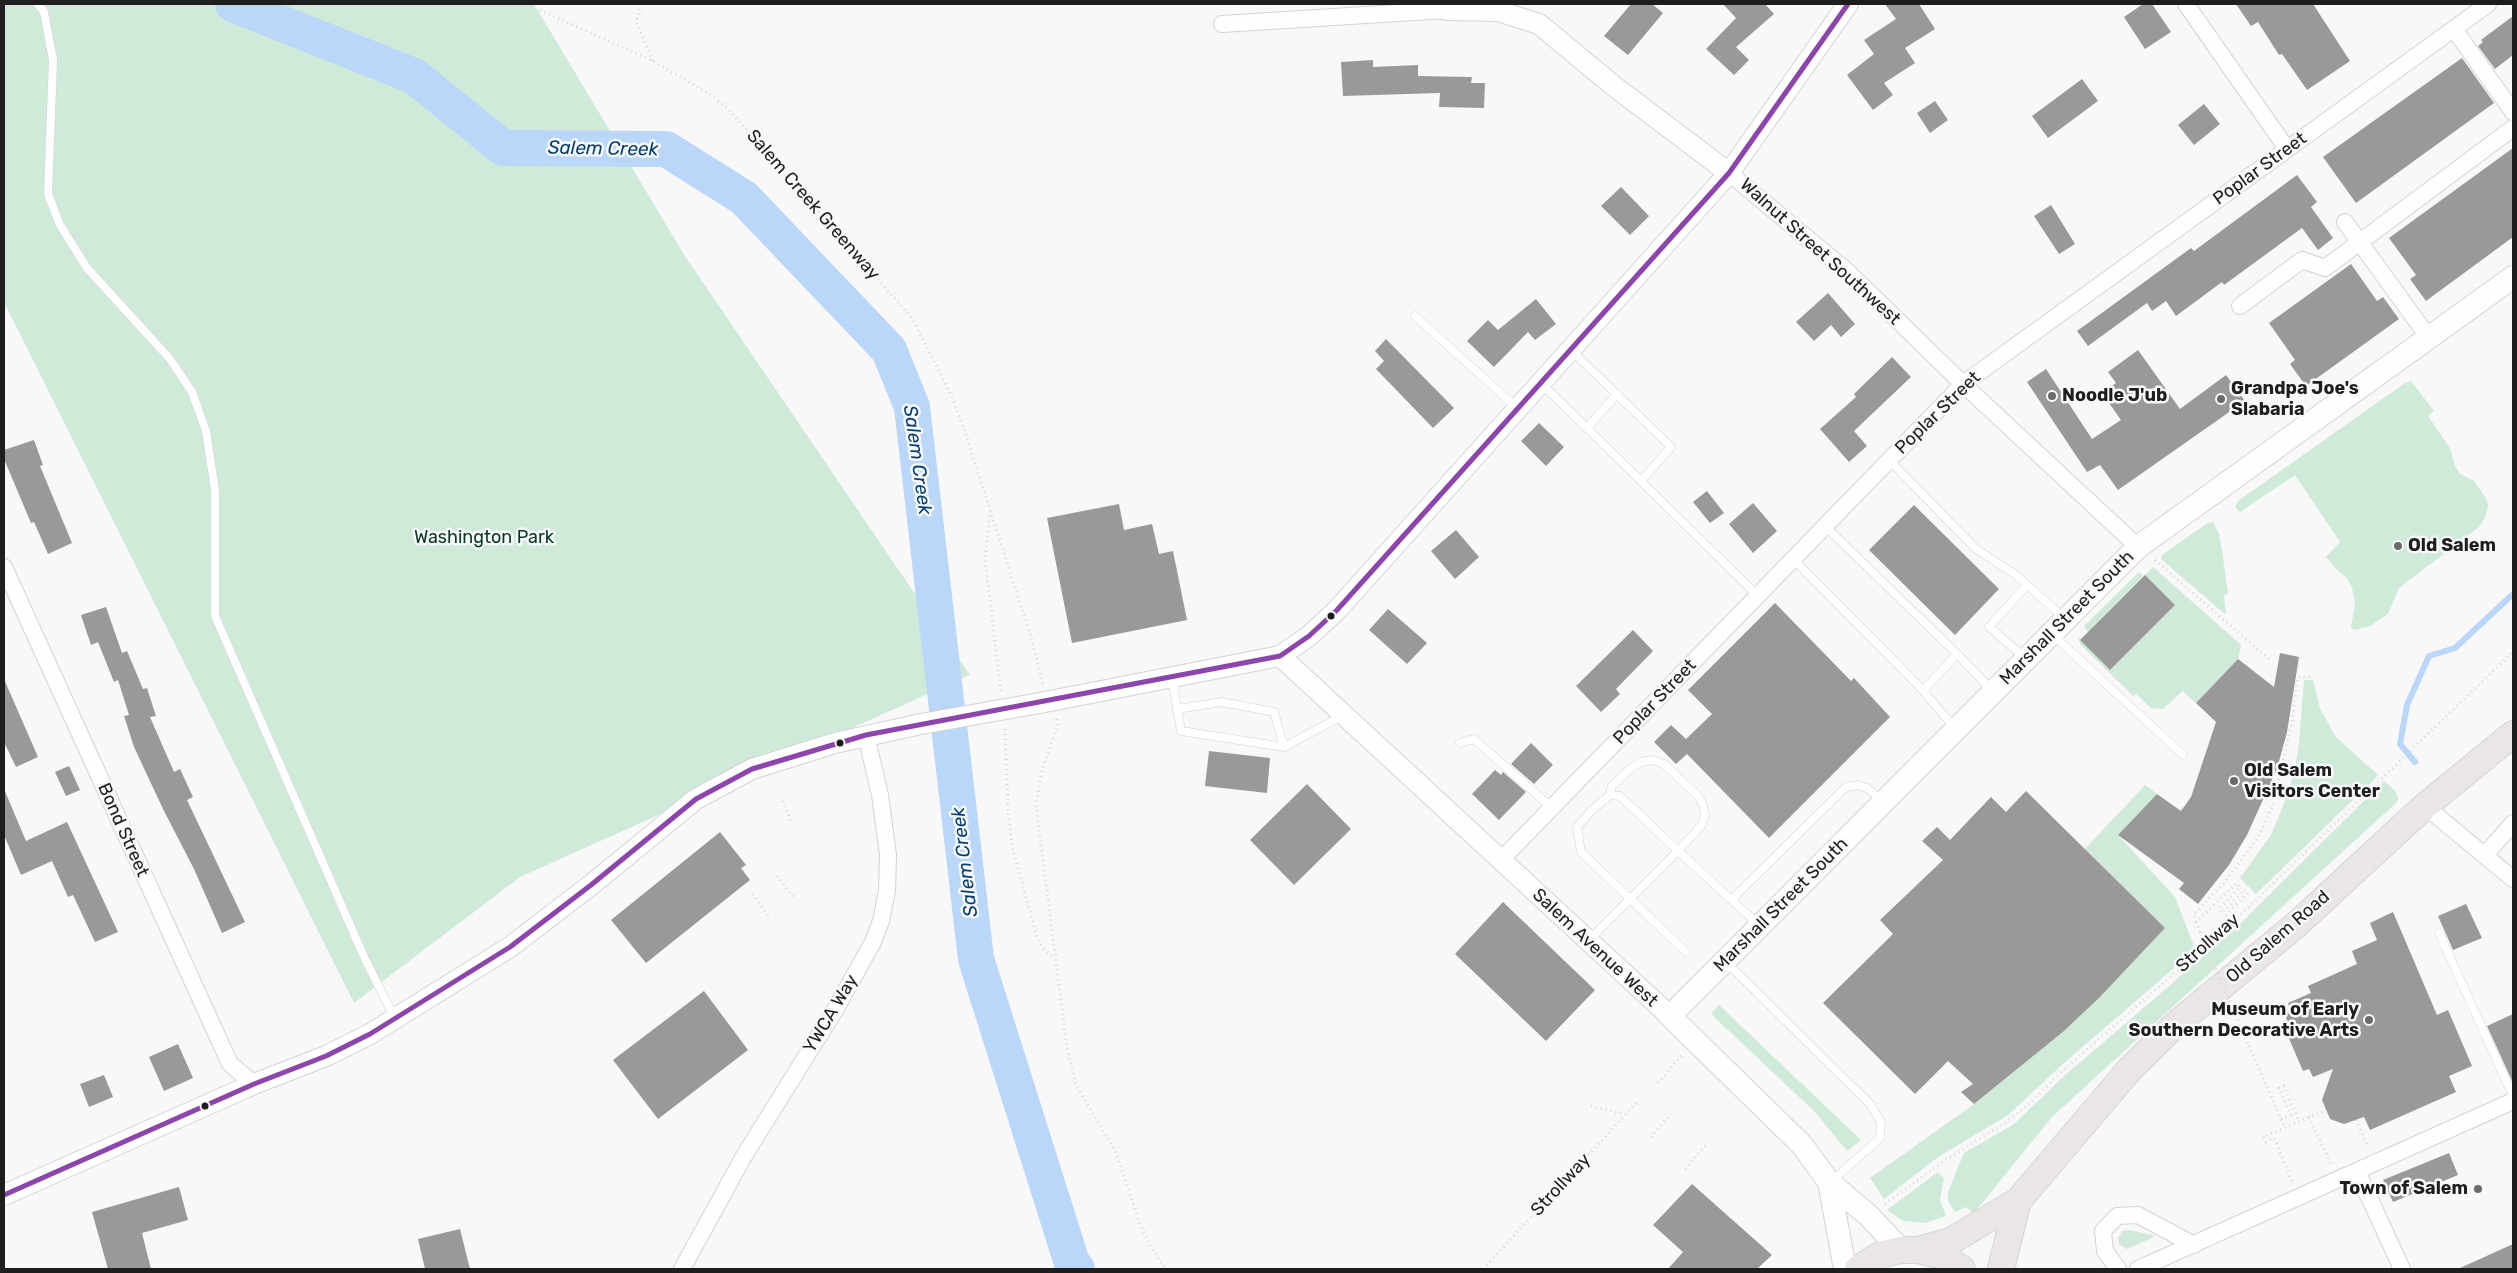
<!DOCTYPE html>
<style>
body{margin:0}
#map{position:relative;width:2517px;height:1273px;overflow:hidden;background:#f8f8f8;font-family:Rubik,sans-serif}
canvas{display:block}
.frame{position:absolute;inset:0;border:5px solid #1e1e1f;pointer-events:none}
</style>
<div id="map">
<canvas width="2517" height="1273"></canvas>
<div class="frame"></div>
</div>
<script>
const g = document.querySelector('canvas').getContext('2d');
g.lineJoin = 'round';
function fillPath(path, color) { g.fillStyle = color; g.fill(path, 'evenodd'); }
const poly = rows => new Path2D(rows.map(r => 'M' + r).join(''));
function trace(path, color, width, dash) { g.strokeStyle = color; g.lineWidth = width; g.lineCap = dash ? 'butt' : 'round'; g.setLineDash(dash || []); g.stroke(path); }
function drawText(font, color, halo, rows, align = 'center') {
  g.font = font + ' Rubik,sans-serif'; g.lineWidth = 5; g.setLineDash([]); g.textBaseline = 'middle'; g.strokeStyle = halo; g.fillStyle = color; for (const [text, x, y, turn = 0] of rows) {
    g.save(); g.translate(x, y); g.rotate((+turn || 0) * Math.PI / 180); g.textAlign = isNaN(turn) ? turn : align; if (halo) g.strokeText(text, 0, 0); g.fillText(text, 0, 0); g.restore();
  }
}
fillPath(poly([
 [4,4,534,4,685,256,970,675,520,877,354,1003,4,302],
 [2411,381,2434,411,2428,416,2450,448,2455,466,2460,474,2474,481,2487,500,2488,507,2485,518,2479,527,2399,588,2388,614,2370,626,2354,630,2351,627,2355,603,2352,588,2346,577,2339,572,2326,557,2340,542,2295,475,2240,512,2235,507,2238,501,2405,383],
 [2213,522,2219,534,2222,550,2228,594,2224,595,2226,615,2161,559,2162,555,2206,524],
 [2153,567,2241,645,2238,659,2196,703,2183,691,2163,709,2151,708,2136,694,2133,696,2081,645,2077,636,2110,670,2175,605,2145,575],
 [2139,572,2143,576,2088,632,2084,626],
 [2304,680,2313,680,2320,708,2335,736,2378,775,2367,787,2364,784,2359,789,2362,791,2256,894,2240,878,2271,835,2286,798,2295,769,2299,743],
 [2384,781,2396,792,2398,799,2396,803,2052,1117,1974,1213,1966,1207,1955,1212,1948,1201,1948,1192,1964,1153,2014,1124,2063,1077,2233,931],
 [2145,785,2157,794,2118,835,2175,897,2194,946,2174,968,2063,1064,2008,1115,1938,1157,1884,1199,1870,1178,1974,1104,2064,1031,2099,998,2164,928,2085,849],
 [1719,1005,1861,1140,1847,1151,1814,1111,1711,1014],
 [1938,1172,1944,1178,1940,1200,1946,1216,1925,1223,1913,1222,1903,1221,1887,1210],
 [2129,1230,2152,1235,2154,1237,2127,1249,2119,1244,2118,1238,2122,1231]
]), '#cfead9');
trace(poly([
 [2415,762,2400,744,2407,705,2429,656,2455,648,2513,594]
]), '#bad6f9', 6);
trace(poly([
 [233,4,414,76,503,148,666,149,744,198,889,350,912,407,976,959,1072,1263,1077,1269]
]), '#bad6f9', 36);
fillPath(poly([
 [1631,4,1652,4,1663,13,1628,55,1604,36],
 [1723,4,1765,4,1774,14,1736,47,1749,60,1734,75,1706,49,1736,18],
 [1885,4,1919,4,1935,29,1905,48,1915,63,1884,83,1893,95,1873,110,1847,75,1874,54,1864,40,1896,19],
 [2143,4,2152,4,2171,32,2145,49,2124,17],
 [2236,4,2313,4,2350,61,2307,90,2282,54,2279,55,2258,22,2251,26],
 [2513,16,2513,55,2495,69,2478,46,2483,42,2481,40],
 [2462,58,2494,103,2356,203,2323,157],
 [1373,60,1373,67,1418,65,1418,76,1472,77,1471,83,1485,83,1484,108,1439,107,1440,93,1343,96,1341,62],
 [2082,79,2098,101,2048,138,2032,116],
 [1935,101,1948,120,1930,133,1917,113],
 [2204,104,2220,124,2194,145,2178,125],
 [2513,148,2513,237,2426,301,2410,279,2416,275,2389,238],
 [2297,175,2317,202,2311,207,2333,238,2318,250,2302,228,2224,285,2222,282,2176,316,2166,301,2152,311,2147,303,2088,346,2077,331,2191,248,2194,251],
 [1621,187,1649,216,1630,235,1601,206],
 [2051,205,2075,244,2059,254,2034,216],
 [2351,264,2377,301,2383,297,2399,319,2306,386,2290,364,2295,360,2269,323],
 [1828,293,1855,324,1841,337,1831,325,1814,341,1796,322],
 [1536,299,1556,324,1535,340,1528,332,1494,367,1467,341,1488,320,1498,330],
 [1386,339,1454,408,1433,428,1376,369,1384,361,1375,351],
 [2138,350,2180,409,2226,375,2245,401,2118,490,2100,465,2087,472,2027,382,2046,369,2092,439,2121,420,2102,393,2116,383,2108,372],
 [1892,357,1911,377,1854,431,1867,446,1849,462,1820,429,1856,397,1854,394],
 [1539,423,1564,447,1546,466,1521,441],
 [34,440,43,465,40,466,72,543,48,554,34,522,31,523,4,459,4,450],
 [1707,491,1724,513,1710,523,1693,502],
 [1753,503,1777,531,1753,553,1729,524],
 [1119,504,1124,530,1152,524,1159,554,1173,551,1187,620,1072,643,1047,518],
 [1914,505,1999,589,1955,635,1869,550],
 [1456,530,1479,557,1455,579,1431,551],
 [2145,575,2175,605,2110,670,2080,640],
 [1775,603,1851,681,1854,678,1890,717,1769,838,1687,754,1676,764,1654,742,1671,725,1686,739,1712,714,1688,690],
 [106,607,122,653,127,651,143,689,147,688,156,716,150,717,174,772,180,769,193,797,187,800,245,922,222,933,194,869,164,811,134,747,124,716,129,715,118,680,114,682,98,642,91,645,81,615],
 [1388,609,1427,643,1407,664,1369,630],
 [1633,630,1653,651,1616,689,1620,694,1601,712,1576,686],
 [2280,653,2299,657,2287,732,2277,769,2247,835,2229,865,2198,904,2179,889,2184,883,2118,835,2157,794,2181,811,2191,797,2216,722,2196,703,2238,659,2274,687],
 [4,679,38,757,16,767,4,742],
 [1531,743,1553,765,1534,784,1511,764],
 [1209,751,1270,758,1267,793,1205,786],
 [69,766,80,790,66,796,55,772],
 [1495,770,1501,775,1503,772,1526,792,1499,820,1472,794],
 [1307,784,1351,829,1294,885,1250,840],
 [4,789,26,841,67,822,118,932,95,942,73,895,68,897,52,861,21,875,4,835],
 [2026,791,2165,928,2099,998,2064,1031,1974,1104,1961,1092,1973,1084,1948,1061,1915,1094,1823,1003,1893,934,1880,920,1943,860,1922,841,1937,827,1950,840,1991,797,2006,812],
 [720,832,746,865,741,868,750,880,646,963,611,920],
 [1503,902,1595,990,1546,1041,1455,954],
 [2466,904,2482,938,2453,950,2438,916],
 [2393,912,2437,1015,2448,1010,2472,1066,2449,1076,2456,1092,2370,1130,2364,1117,2344,1124,2330,1119,2322,1100,2333,1069,2313,1077,2309,1069,2303,1071,2284,1027,2289,1025,2285,1015,2291,1012,2288,1003,2311,993,2308,986,2357,964,2352,951,2377,940,2370,923],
 [704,991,748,1050,658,1119,613,1060],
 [2513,1014,2513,1083,2487,1026],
 [178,1044,193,1078,164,1091,149,1057],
 [104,1075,113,1097,89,1107,80,1084],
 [2449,1153,2458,1175,2393,1202,2383,1180],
 [1692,1184,1772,1255,1757,1269,1668,1269,1683,1252,1653,1225],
 [179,1187,188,1220,142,1233,151,1269,108,1269,92,1212],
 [460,1229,470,1269,425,1269,418,1239],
 [2513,1244,2513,1269,2458,1269]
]), '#999');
const service = poly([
 [38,4,44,12,53,60,48,194,60,225,87,268,170,359,192,392,206,431,215,490,215,616,365,959,394,1017],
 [1415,316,1517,408],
 [1572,351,1671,447,1641,481],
 [1542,384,1758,596],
 [1587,428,1617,394],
 [1889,460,1976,549,2016,575,2064,618],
 [1825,526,1957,654,1923,691],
 [1793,559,1917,684,1954,727],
 [2053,635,2183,755],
 [1957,654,1992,690],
 [2024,657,1989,627,2027,585],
 [1172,678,1181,731,1284,747,1342,716],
 [1177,709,1222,702,1274,712,1284,747],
 [1460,743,1474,739,1552,808],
 [1610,795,1612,786,1631,768,1641,762,1653,760,1664,764,1698,796,1703,805,1705,815,1701,826,1678,851,1620,796,1610,795,1590,812,1577,827,1581,852,1686,952],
 [1731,900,1846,787,1857,785,1867,788,1882,801],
 [2439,933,2513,1096],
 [1589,940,1678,851,1759,925],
 [1726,962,1871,1105,1881,1123,1880,1138,1832,1181]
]);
const minor = poly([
 [2186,4,2287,149],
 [1222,24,1446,10],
 [2454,29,2513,112],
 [1729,173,1849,273,1963,384,2138,547],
 [2345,222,2429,338],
 [2240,306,2302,260,2325,268,2513,128],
 [4,567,230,1064,254,1084],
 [2425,806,2513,879],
 [2486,854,2513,823],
 [1500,861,1963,384,2488,4],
 [2357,1171,2402,1269],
 [682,1269,744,1156,835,1010,873,942,881,921,887,891,888,855,880,795,866,735],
 [2118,1269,2105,1251,2103,1231,2117,1216,2138,1215,2194,1245],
 [2138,1269,2513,1101]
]);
const tertiary = poly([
 [1446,4,1446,10,1498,11,1539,24,1615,87,1729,173],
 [1280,656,1670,1016],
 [1040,703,1280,656,1309,636,1337,610,1729,173,1848,4],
 [4,1195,254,1084,326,1056,370,1034,510,947,591,885,696,799,752,769,835,743,921,724]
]);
const secondary = poly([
 [1829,1182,1845,1269],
 [1901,1250,1868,1215,1829,1182,1802,1145,1670,1016,2138,547,2513,277]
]);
const primary = poly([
 [1918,1250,1951,1241,2018,1201,2130,1069,2175,1025,2297,924,2425,806,2513,734],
 [1858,1269,1880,1255,1901,1250,1918,1250,1942,1256,1962,1269],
 [2001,1269,2018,1201]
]);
trace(service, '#d3d3d3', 9);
trace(minor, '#d3d3d3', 18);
trace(tertiary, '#d3d3d3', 22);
trace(secondary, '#d3d3d3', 24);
trace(primary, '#d4d4d4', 28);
trace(poly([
 [521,4,538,9,653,61,713,96,731,112,912,318,951,395,965,432,1031,637,1043,684],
 [641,4,636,22,653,61],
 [990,516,985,559,1001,691],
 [2155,560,2271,661],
 [1057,719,1058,725,1042,769,1036,806,1067,1047,1076,1085,1116,1152,1140,1224,1154,1252,1166,1269],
 [1005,729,1008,810,1012,846,1037,937,1041,946,1054,958],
 [783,801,792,825],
 [777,876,795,899],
 [753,894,770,918],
 [2196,922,2194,914,2223,884,2258,838,2274,802,2292,721,2298,677,2310,677],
 [2200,932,2196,922,2237,883,2240,887,2219,909,2222,913,2244,890,2248,893,2225,916,2232,922],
 [2249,1046,2285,1128],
 [1658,1083,1682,1055],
 [1591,1106,1625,1114],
 [2309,1117,2331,1164],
 [2281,1119,2291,1115,2279,1088,2284,1086,2299,1121],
 [2356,1120,2368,1147],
 [1651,1137,1671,1114],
 [1685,1169,1706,1145],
 [2292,1181,2274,1138,2266,1142,2263,1137,2326,1110],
 [1885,1204,1944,1161,2005,1123,2028,1105,2059,1074,2233,922,2513,652],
 [1483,1269,1639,1100]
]), '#d8d8d8', 3, [1, 4]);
trace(service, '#fefefe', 8);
trace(minor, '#fefefe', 16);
trace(tertiary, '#fefefe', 20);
trace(secondary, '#fefefe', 22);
trace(primary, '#ebe6e6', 26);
const tertiaryBridge = poly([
 [921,724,1040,703]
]);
trace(tertiaryBridge, '#d3d3d3', 22, []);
trace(poly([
 [2200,932,2249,1046]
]), '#d8d8d8', 3, [1, 4]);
trace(tertiaryBridge, '#fefefe', 20);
trace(poly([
 [4,1195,254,1084,326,1056,370,1034,510,947,591,885,696,799,752,769,866,735,1280,656,1309,636,1337,610,1729,173,1848,4]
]), '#8e44ad', 5);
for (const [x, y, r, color] of [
 [2052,396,5,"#6a6a6b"],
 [2221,399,5,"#6a6a6b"],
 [2398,546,5,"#6a6a6b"],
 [1331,616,4.5,"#1e1e1f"],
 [840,743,4.5,"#1e1e1f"],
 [2234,781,5,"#6a6a6b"],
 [2369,1020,5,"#6a6a6b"],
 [205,1106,4.5,"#1e1e1f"],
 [2478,1189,5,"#6a6a6b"]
]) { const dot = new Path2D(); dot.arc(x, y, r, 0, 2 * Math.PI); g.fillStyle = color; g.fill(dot); trace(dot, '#f7f8f9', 2); }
drawText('18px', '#1e1e1f', '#f7f8f9', [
 ["Poplar Street",2260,169,-36],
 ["Salem Creek Greenway",813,205,49],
 ["Walnut Street Southwest",1820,252,42],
 ["Poplar Street",1938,413,-44],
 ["Marshall Street South",2067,618,-45],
 ["Poplar Street",1655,702,-46],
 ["Bond Street",123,830,66],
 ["Marshall Street South",1781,905,-45],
 ["Old Salem Road",2278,937,-41],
 ["Strollway",2208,943,-42],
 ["Salem Avenue West",1595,948,43],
 ["YWCA Way",831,1014,-59],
 ["Strollway",1561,1185,-47]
]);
drawText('bold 18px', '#1e1e1f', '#f7f8f9', [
 ["Grandpa Joe's",2231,389],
 ["Slabaria",2231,410],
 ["Noodle J'ub",2062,396],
 ["Old Salem",2408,546],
 ["Old Salem",2244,771],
 ["Visitors Center",2244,792],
 ["Museum of Early",2359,1010,"right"],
 ["Southern Decorative Arts",2359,1031,"right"],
 ["Town of Salem",2468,1189,"right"]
], 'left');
drawText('18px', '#073920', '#f7f8f9', [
 ["Washington Park",484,538]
]);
drawText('italic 19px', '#033e78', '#f7f8f9', [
 ["Salem Creek",603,149,1],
 ["Salem Creek",917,460,82],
 ["Salem Creek",965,862,-97]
]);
</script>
